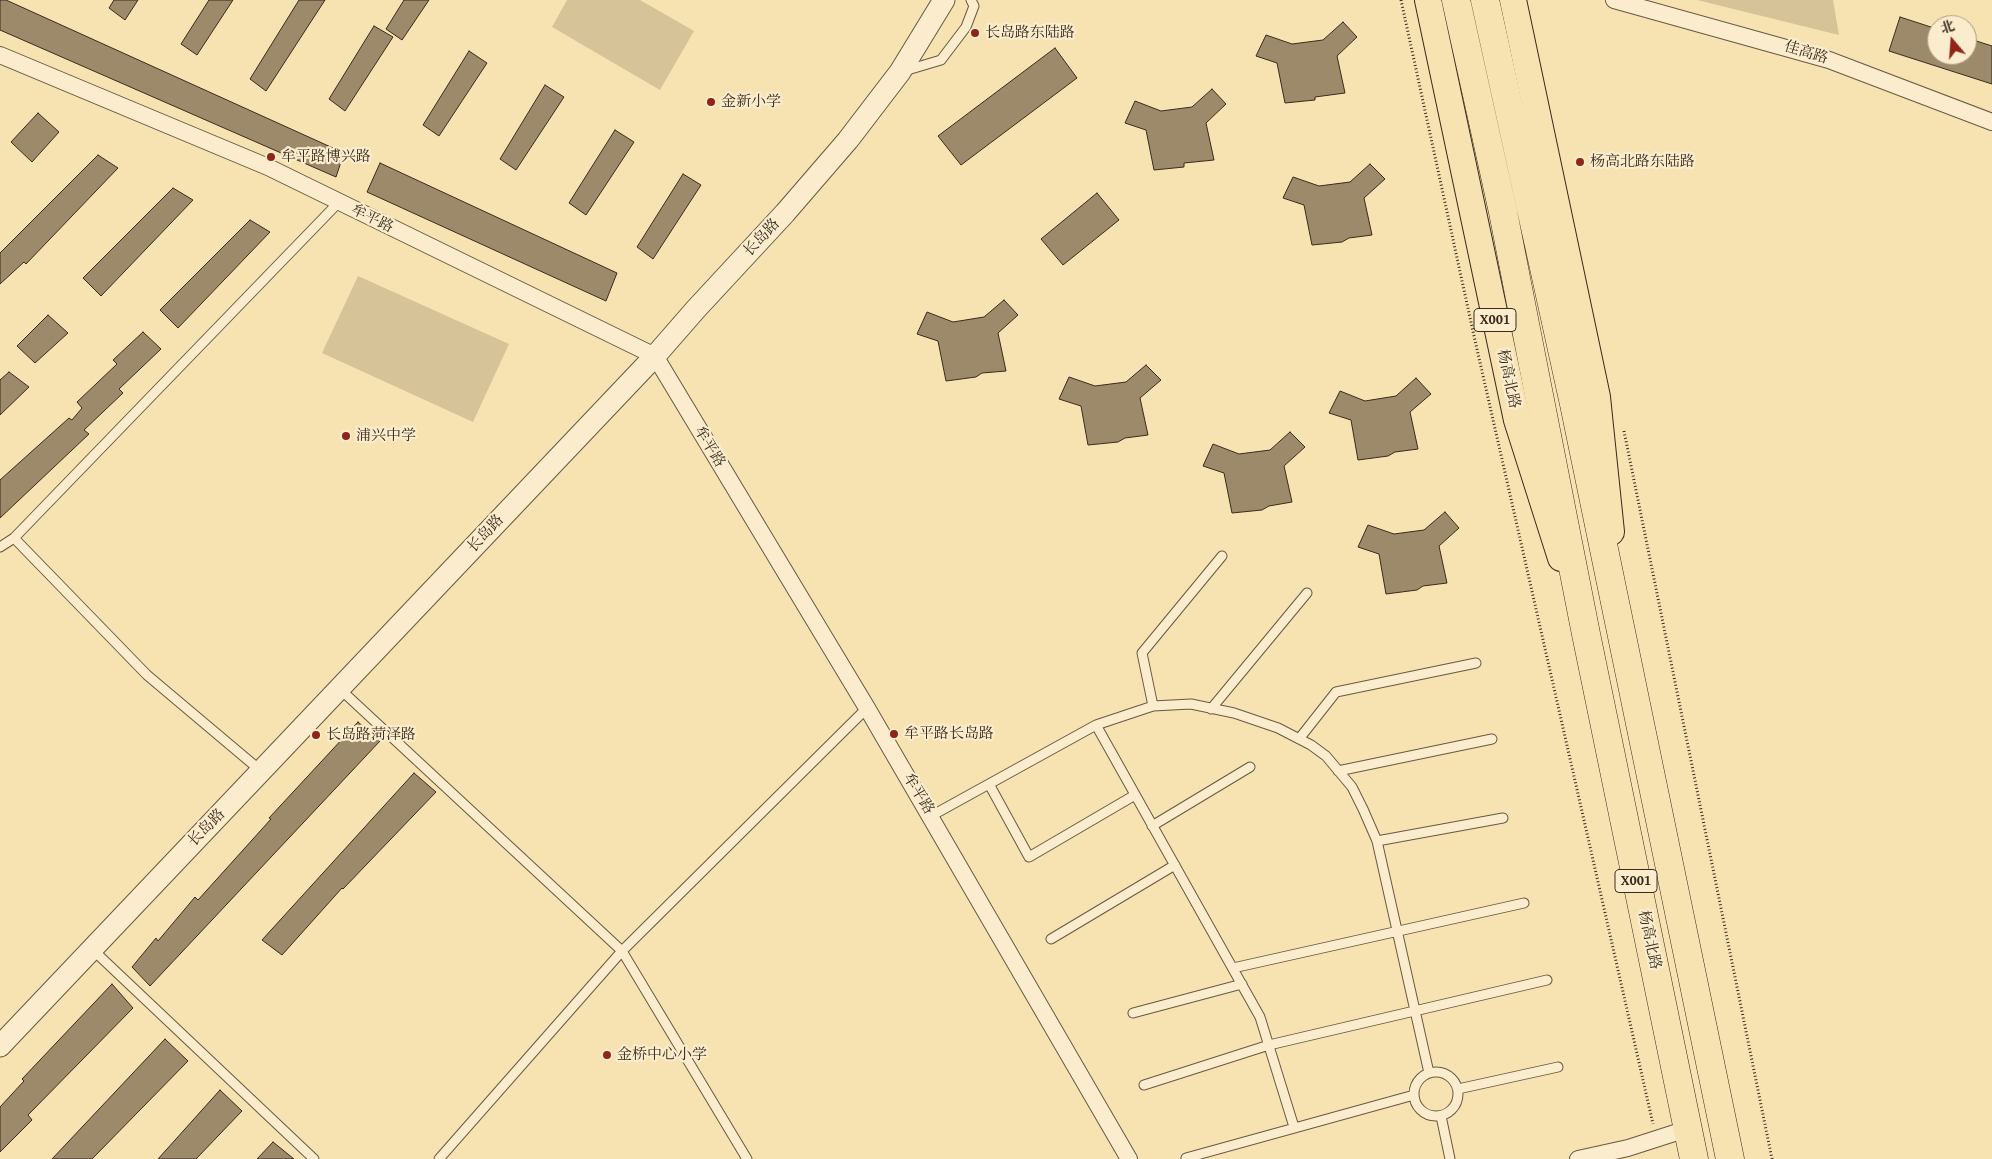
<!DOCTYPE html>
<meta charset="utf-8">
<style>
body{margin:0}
#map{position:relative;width:1992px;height:1159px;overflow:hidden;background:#f7e2b1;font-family:"Gentium Book Plus","Noto Serif SC",serif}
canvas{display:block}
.north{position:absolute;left:1927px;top:15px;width:50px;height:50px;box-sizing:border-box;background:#faeccc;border:1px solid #ad9f86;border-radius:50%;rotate:342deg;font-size:14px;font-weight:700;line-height:20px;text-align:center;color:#392b1d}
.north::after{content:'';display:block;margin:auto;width:18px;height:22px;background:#8f2418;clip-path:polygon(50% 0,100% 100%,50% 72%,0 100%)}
</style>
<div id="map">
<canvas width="1992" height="1159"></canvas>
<div class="north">北</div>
</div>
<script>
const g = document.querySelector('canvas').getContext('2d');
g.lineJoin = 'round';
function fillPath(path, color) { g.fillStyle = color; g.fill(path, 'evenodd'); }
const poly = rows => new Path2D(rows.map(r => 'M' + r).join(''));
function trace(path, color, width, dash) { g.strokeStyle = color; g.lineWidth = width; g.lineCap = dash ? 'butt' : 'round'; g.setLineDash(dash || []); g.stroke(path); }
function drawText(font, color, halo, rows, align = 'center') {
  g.font = font + ' "Gentium Book Plus","Noto Serif SC",serif'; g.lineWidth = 4.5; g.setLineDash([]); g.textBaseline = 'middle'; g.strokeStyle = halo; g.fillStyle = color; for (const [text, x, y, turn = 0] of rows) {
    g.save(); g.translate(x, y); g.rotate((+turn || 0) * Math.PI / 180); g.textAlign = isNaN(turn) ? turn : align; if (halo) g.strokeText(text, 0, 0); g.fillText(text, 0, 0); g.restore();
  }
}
fillPath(poly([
 [567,0,640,0,694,31,660,90,552,27],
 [1697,0,1833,0,1839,35],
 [358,276,509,344,473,422,322,353]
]), '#d7c398');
const building = poly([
 [0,0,6,0,344,153,336,177,0,30,0,0],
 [114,0,138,0,125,20,109,8,114,0],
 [209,0,233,0,197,55,181,44,209,0],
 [299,0,325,0,266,91,250,79,299,0],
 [404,0,429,0,402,40,386,29,404,0],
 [1900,17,1937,29,1937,55,1967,55,1967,38,1992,46,1992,84,1889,51,1900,17],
 [1343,22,1357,37,1337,56,1345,93,1315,97,1315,100,1285,103,1277,63,1256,56,1266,35,1292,44,1323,40,1343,22],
 [374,26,393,37,345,111,329,99,374,26],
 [1055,48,1077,78,961,165,938,136,1055,48],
 [469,51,487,63,439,136,423,125,469,51],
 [545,85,564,97,516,170,500,159,545,85],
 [1212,89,1226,104,1206,123,1214,160,1184,163,1184,167,1154,170,1146,130,1125,123,1135,101,1161,111,1192,107,1212,89],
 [38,113,59,132,32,162,11,142,38,113],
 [615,130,634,142,586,215,569,203,615,130],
 [98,155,118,168,26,264,24,262,0,284,0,253,98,155],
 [380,163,617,273,606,301,367,192,380,163],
 [1370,164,1385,179,1364,198,1372,235,1349,238,1342,242,1312,245,1304,205,1283,198,1293,177,1319,186,1350,182,1370,164],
 [683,174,701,185,653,259,637,247,683,174],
 [173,188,193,200,101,296,83,278,173,188],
 [1097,193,1119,220,1063,265,1041,239,1097,193],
 [250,220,270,232,178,328,160,310,250,220],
 [1004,300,1018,315,998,333,1006,371,982,373,976,377,946,381,938,341,917,334,927,312,953,322,984,317,1004,300],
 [48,315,68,333,35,363,17,346,48,315],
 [143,332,161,349,119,389,123,393,84,430,89,434,0,518,0,480,69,418,72,420,82,408,77,402,117,364,113,360,143,332],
 [1146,365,1161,380,1140,398,1148,435,1125,438,1118,442,1088,445,1081,406,1059,399,1069,377,1095,386,1126,382,1146,365],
 [9,372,29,387,0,415,0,380,9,372],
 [1416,378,1431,394,1410,412,1418,449,1395,452,1388,456,1358,460,1351,420,1329,413,1340,391,1365,401,1396,396,1416,378],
 [1290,432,1305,447,1284,466,1292,502,1269,506,1262,510,1232,513,1224,473,1203,466,1213,444,1239,454,1270,450,1290,432],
 [1445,512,1459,528,1439,546,1447,583,1423,586,1417,590,1386,594,1379,554,1358,547,1368,525,1394,534,1424,530,1445,512],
 [358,722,380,741,150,986,132,967,156,938,158,941,195,897,198,900,271,819,269,818,358,722],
 [414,773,436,792,343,889,342,888,282,955,262,940,414,773],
 [112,984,133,1008,28,1115,32,1120,0,1152,0,1107,24,1081,22,1079,112,984],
 [165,1039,188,1061,92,1159,52,1159,165,1039],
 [220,1090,242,1111,196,1159,158,1159,220,1090],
 [273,1142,294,1159,257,1159,273,1142]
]);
fillPath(building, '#9c8a6a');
trace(building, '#392b1d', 1);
const service = poly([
 [904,71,941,60,966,27,974,6,971,0],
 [14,538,147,675,261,771],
 [0,547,14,538,339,202],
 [340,689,622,951,747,1159],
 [1153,706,1142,653,1222,556],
 [1211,709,1307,593],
 [1096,725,1153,706,1191,704,1234,713,1278,728,1311,745,1326,756,1352,787,1363,809,1377,841,1429,1073],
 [1299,739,1336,692,1476,663],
 [1338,771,1492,739],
 [989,784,1029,857,1135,795],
 [931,816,1096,725,1260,1017,1294,1127],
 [1152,826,1250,767],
 [1377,841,1503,818],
 [1051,939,1175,865],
 [92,949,314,1159],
 [1233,968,1524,903],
 [1133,1013,1242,984],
 '1414 1094a22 22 0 1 1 44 0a22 22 0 1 1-44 0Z',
 [1144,1085,1269,1045,1547,980],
 [1458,1089,1558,1067],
 [1441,1116,1450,1159],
 [1186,1158,1414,1095],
 [439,1159,622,951,867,708]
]);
const minor = poly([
 [1614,0,1829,60,1992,122],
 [0,55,268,167,655,356,867,708,1129,1159],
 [1578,1159,1628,1148,1687,1129]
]);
const tertiary = poly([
 [0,1046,655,356,696,309,785,213,848,140,900,72,944,0]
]);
const primary = poly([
 [1428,0,1517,420,1561,558],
 [1513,0,1597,397,1611,532]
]);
const trunk = poly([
 [1456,0,1503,212,1586,634,1694,1159],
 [1485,0,1574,404,1730,1159]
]);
trace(service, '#685942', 11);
trace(minor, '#685942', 18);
trace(tertiary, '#685942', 23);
trace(primary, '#392b1d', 28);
trace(trunk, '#392b1d', 29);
trace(poly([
 [1401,0,1474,336,1653,1124],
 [1624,431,1772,1159]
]), '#392b1d', 3, [1, 2.5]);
trace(service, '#faeccc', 9);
trace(minor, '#faeccc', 16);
trace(tertiary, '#faeccc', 21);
trace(primary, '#f7e2b1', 26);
trace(trunk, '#f7e2b1', 28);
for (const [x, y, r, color] of [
 [975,33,5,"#8f2418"],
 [711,102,5,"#8f2418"],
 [271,157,5,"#8f2418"],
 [1580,162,5,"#8f2418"],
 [346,436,5,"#8f2418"],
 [894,734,5,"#8f2418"],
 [316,735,5,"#8f2418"],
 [607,1055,5,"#8f2418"]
]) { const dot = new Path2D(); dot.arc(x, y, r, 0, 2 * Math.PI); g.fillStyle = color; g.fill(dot); trace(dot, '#faeccc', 2); }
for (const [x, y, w] of [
 [1495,320,42],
 [1636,881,42]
]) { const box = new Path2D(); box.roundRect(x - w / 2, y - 11.5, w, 23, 4); g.fillStyle = '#faeccc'; g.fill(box); trace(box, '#392b1d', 1); }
drawText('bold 14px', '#392b1d', null, [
 ["X001",1495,320],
 ["X001",1636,881]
]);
drawText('15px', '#392b1d', '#faeccc', [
 ["长岛路东陆路",985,33],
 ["金新小学",721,102],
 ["牟平路博兴路",281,157],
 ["杨高北路东陆路",1590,162],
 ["浦兴中学",356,436],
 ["牟平路长岛路",904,734],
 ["长岛路菏泽路",326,735],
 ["金桥中心小学",617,1055]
], 'left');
drawText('15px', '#392b1d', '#faeccc', [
 ["佳高路",1806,53,17],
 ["牟平路",372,219,26],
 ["长岛路",762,238,-47],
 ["杨高北路",1508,379,78],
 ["牟平路",709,447,59],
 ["长岛路",486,534,-47],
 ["牟平路",918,794,59],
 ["长岛路",207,828,-46],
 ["杨高北路",1649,940,78]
]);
</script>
